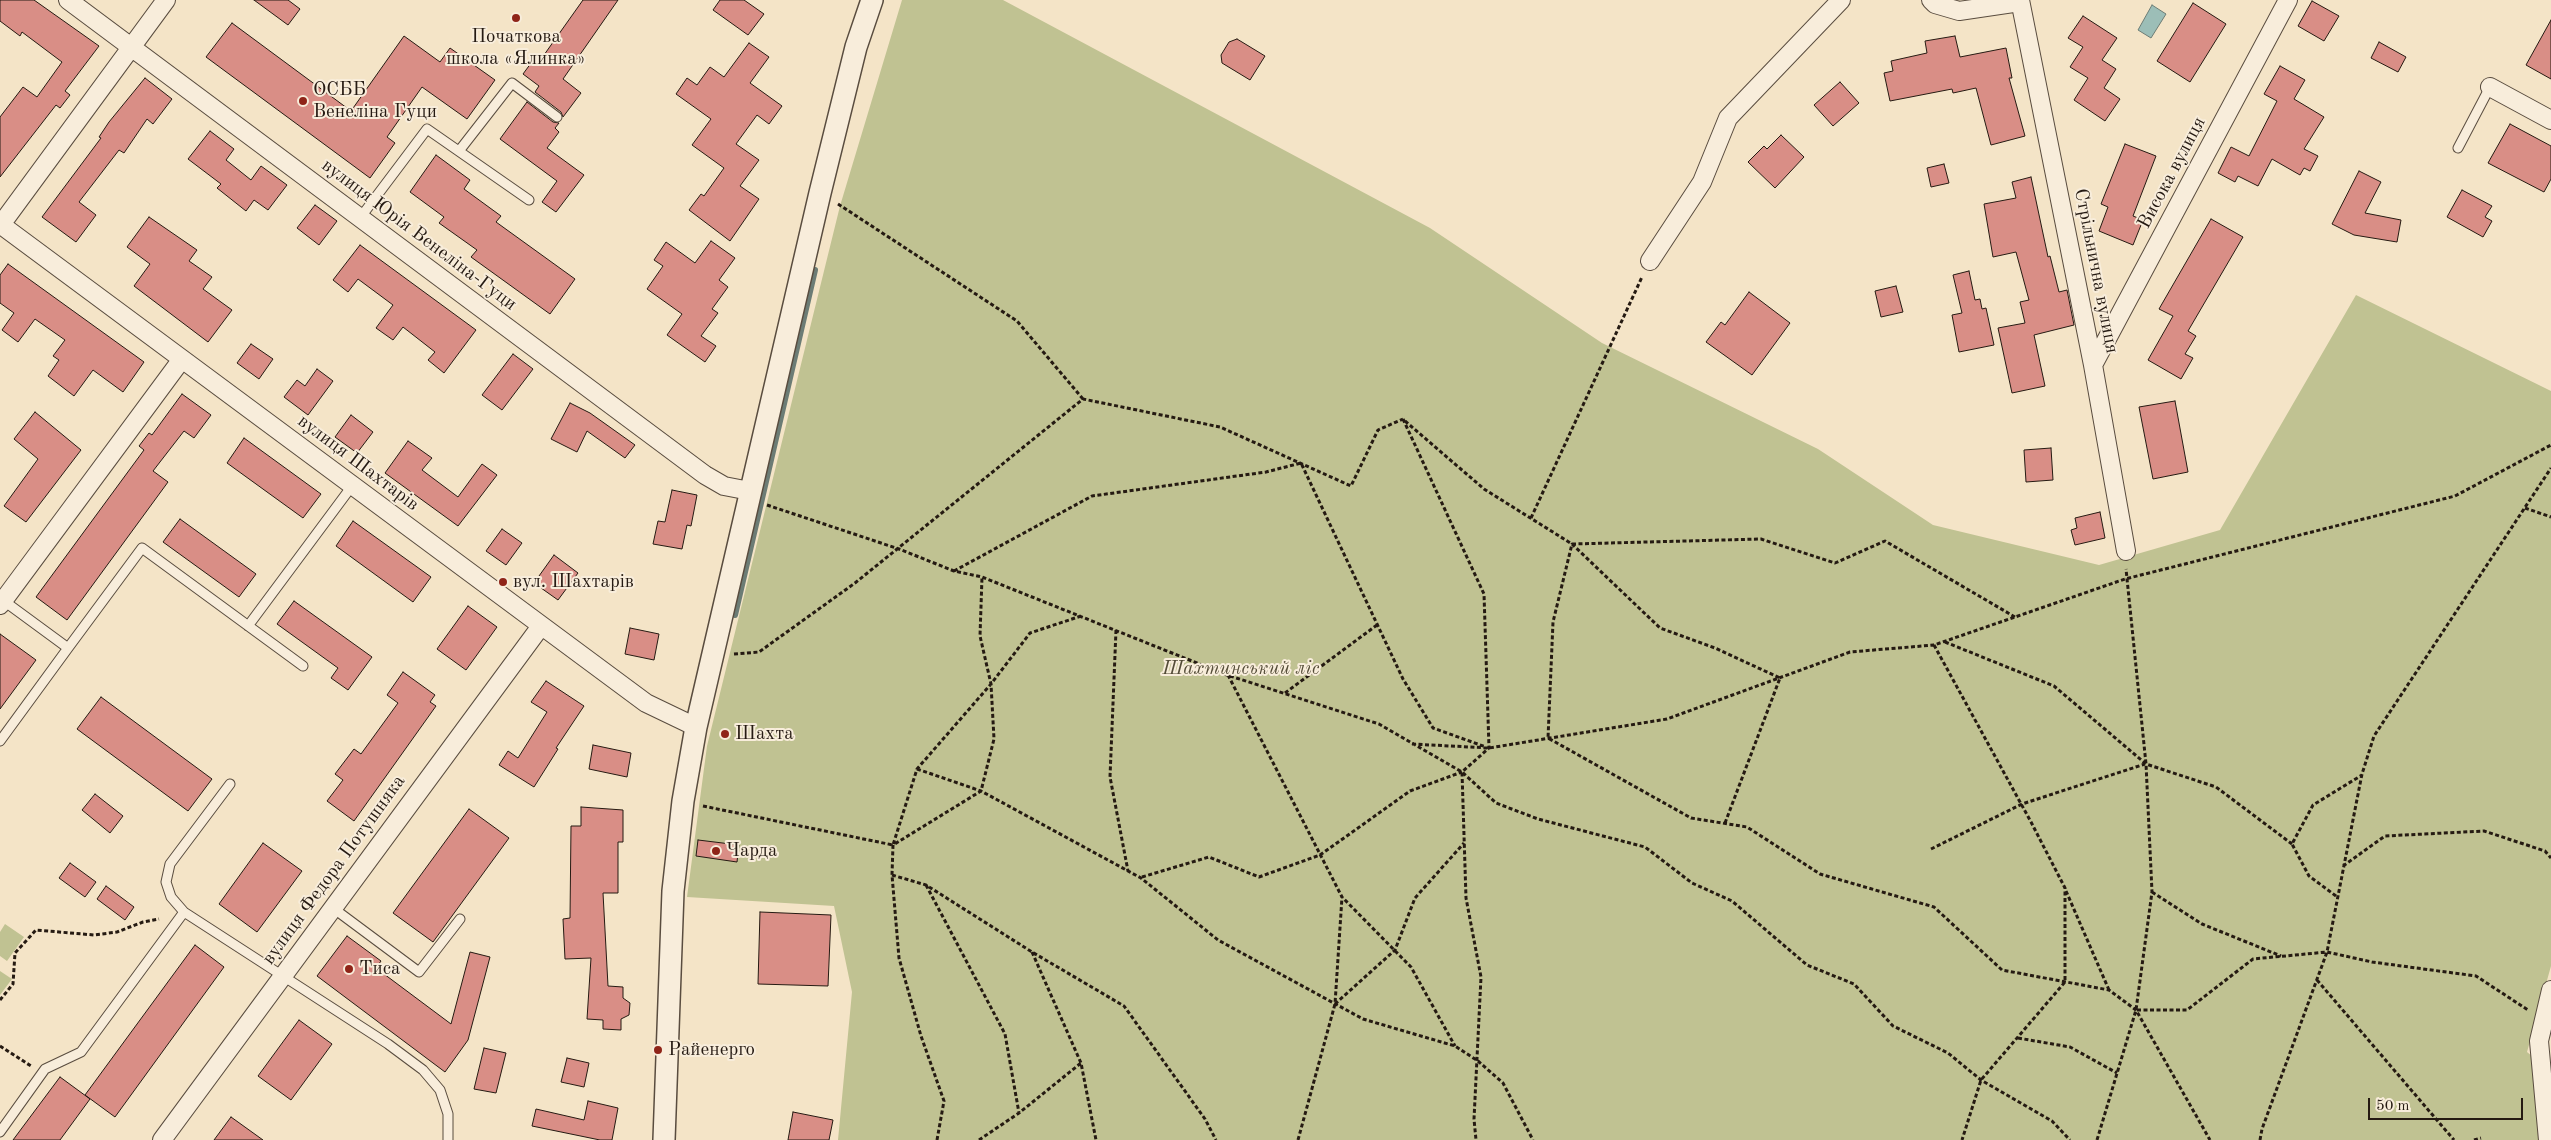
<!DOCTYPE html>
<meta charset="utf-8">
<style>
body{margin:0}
#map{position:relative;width:2551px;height:1140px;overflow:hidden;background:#f4e4c7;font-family:"Old Standard TT",serif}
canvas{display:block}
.scale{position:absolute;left:2368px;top:1098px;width:155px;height:22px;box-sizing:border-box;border:2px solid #251a12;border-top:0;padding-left:6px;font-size:15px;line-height:18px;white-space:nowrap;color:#251a12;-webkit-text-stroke:4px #f8eddb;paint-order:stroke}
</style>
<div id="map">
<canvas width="2551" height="1140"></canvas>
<div class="scale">50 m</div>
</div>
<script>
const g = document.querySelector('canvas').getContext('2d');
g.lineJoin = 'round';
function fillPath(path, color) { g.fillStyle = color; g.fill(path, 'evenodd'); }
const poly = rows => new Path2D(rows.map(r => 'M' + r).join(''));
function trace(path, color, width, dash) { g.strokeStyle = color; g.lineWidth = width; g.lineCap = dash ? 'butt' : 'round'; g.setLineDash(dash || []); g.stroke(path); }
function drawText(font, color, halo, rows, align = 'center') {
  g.font = font + ' "Old Standard TT",serif'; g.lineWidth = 4; g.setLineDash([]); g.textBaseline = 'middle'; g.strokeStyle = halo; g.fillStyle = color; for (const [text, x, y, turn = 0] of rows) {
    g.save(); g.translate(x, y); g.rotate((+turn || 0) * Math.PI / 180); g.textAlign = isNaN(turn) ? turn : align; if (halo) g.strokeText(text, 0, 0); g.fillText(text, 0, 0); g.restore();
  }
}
fillPath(poly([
 [902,0,1003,0,1430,228,1602,343,1818,449,1933,525,2099,565,2220,530,2356,295,2551,391,2551,966,2527,1052,2551,1072,2551,1140,838,1140,852,992,834,906,687,897,707,746,840,206],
 [5,924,24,937,7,961,0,956,0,932],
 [0,971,12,979,0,995]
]), '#c0c292');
const water = poly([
 [2152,5,2166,14,2151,38,2138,30,2152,5]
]);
fillPath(water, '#9cbeb7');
trace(water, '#6c7c75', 1);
trace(poly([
 [735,615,815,270]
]), '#6c7c75', 6);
const building = poly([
 [0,0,34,0,99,46,65,91,70,95,60,108,56,105,0,177,0,117,23,87,37,97,62,62,22,32,20,36,0,21,0,0],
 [254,0,288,0,300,9,288,25,254,0],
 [583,0,618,0,563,79,581,93,563,117,561,112,535,92,539,86,523,74,534,59,539,62,583,0],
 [720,0,744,0,764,14,748,35,713,10,720,0],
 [2312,1,2339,16,2324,41,2298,26,2312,1],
 [2193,3,2226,24,2190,82,2157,61,2193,3],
 [2083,16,2117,38,2102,60,2116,69,2104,88,2120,99,2105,121,2074,100,2088,78,2070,67,2083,47,2068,38,2083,16],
 [2551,20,2551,79,2526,65,2551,20],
 [232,23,351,111,404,36,440,62,450,48,495,80,467,119,422,87,387,137,395,143,370,178,206,57,232,23],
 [1955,36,1960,57,2006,48,2012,78,2009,78,2025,136,1991,145,1976,88,1953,93,1952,89,1890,101,1884,73,1893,71,1891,61,1927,53,1925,41,1955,36],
 [1237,39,1265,56,1250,80,1222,63,1221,55,1229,42,1237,39],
 [2379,42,2406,57,2398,72,2371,58,2379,42],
 [749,43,769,57,750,83,782,106,769,124,757,115,736,144,759,160,740,186,759,199,730,241,689,210,701,194,704,196,724,168,692,145,711,119,676,94,687,78,697,85,710,67,724,77,749,43],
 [2280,66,2305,80,2294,99,2324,117,2304,149,2318,156,2310,171,2304,168,2300,175,2272,159,2258,186,2238,176,2235,182,2218,173,2231,147,2249,156,2277,101,2264,94,2280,66],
 [145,78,172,99,153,124,147,119,124,153,119,150,79,202,96,215,76,242,42,217,101,138,99,137,109,122,145,78],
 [1840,82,1859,103,1833,126,1814,105,1840,82],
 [527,102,553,122,559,123,555,128,559,132,547,148,584,175,556,212,542,202,557,181,500,139,527,102],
 [2510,124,2551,146,2551,179,2544,192,2488,163,2510,124],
 [210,131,234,149,226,160,251,180,261,166,287,185,268,210,254,200,246,211,217,188,221,184,188,159,210,131],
 [1781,135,1804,157,1775,188,1748,162,1764,146,1767,149,1781,135],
 [2125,144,2156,156,2133,216,2143,220,2133,245,2099,231,2108,207,2101,204,2125,144],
 [436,155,470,180,464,189,501,216,496,222,575,279,550,314,471,257,477,250,439,223,444,217,410,192,436,155],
 [1944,164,1949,183,1931,187,1927,168,1944,164],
 [2359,171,2381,182,2365,213,2401,220,2397,242,2354,235,2332,224,2359,171],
 [2031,177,2048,257,2050,256,2059,292,2067,290,2074,325,2034,335,2045,386,2012,393,1998,328,2025,323,2020,302,2029,300,2016,252,1993,257,1984,204,2016,198,2012,182,2031,177],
 [2462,190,2492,206,2485,217,2492,221,2483,237,2447,217,2462,190],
 [315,205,337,221,319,245,297,228,315,205],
 [149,217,197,250,189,261,212,277,203,289,232,310,208,342,134,286,150,264,127,247,149,217],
 [2211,219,2243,237,2188,331,2196,336,2185,354,2193,358,2181,379,2148,360,2173,316,2159,309,2211,219],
 [711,241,735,258,719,280,728,287,712,309,718,313,701,336,716,346,705,362,667,335,682,314,647,289,663,266,654,260,666,242,695,263,711,241],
 [360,245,476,330,444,373,428,360,435,352,403,327,393,340,376,328,393,305,358,279,348,292,333,280,360,245],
 [8,264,144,362,123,392,93,370,74,396,48,376,59,360,53,356,65,340,35,319,18,342,2,330,14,313,0,303,0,275,8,264],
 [1969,271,1975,300,1980,299,1982,309,1986,308,1994,345,1959,352,1952,315,1962,313,1953,275,1969,271],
 [1896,286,1903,312,1881,317,1875,291,1896,286],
 [1749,292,1790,323,1752,375,1706,342,1721,322,1725,325,1749,292],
 [251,344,273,359,259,379,237,363,251,344],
 [513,354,533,369,502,410,482,395,513,354],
 [317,369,333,381,308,415,284,397,297,380,305,386,317,369],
 [182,394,211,415,194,438,184,431,153,471,168,482,67,620,36,597,144,450,139,446,149,433,152,435,182,394],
 [2175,401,2188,472,2153,479,2139,407,2175,401],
 [570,403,590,413,635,445,625,458,587,431,577,452,551,439,570,403],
 [35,412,81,450,26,522,4,506,38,459,14,439,35,412],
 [351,415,373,432,357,453,335,437,351,415],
 [244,438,321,494,303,518,227,463,244,438],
 [408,441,432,458,422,470,458,497,482,464,497,475,458,526,385,473,408,441],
 [2051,448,2053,480,2026,482,2024,450,2051,448],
 [672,490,697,495,691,526,687,525,682,549,653,544,658,521,665,522,672,490],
 [2100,512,2105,538,2075,545,2071,530,2077,528,2075,518,2100,512],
 [180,519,256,574,239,597,163,542,180,519],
 [353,521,431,577,413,602,336,546,353,521],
 [502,529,522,543,506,565,486,551,502,529],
 [554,555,578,573,558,600,534,583,554,555],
 [294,601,372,657,348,690,331,678,338,668,277,624,294,601],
 [468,606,497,627,466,670,437,649,468,606],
 [630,628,659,634,654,660,625,654,630,628],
 [0,634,36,660,0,709,0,634],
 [403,672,435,695,430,702,436,706,354,821,327,801,343,780,335,774,354,749,361,754,398,703,387,695,403,672],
 [546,681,584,706,556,748,558,749,534,787,499,765,508,751,518,758,547,712,531,702,546,681],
 [101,697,212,779,188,811,77,729,101,697],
 [593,745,631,753,627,777,589,769,593,745],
 [95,794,123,816,110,833,82,810,95,794],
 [581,807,623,810,623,842,618,842,618,893,603,893,608,986,623,987,623,998,630,1003,629,1015,621,1019,621,1030,603,1029,603,1020,587,1019,591,958,565,959,563,919,570,918,571,826,581,826,581,807],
 [469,809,509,838,433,942,393,913,469,809],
 [698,840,739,845,737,862,696,856,698,840],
 [263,843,302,871,257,932,219,904,263,843],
 [70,863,96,882,85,897,59,878,70,863],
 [106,886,134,907,125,920,97,899,106,886],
 [760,912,831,915,828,986,758,984,760,912],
 [347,936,381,961,376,968,451,1024,470,952,490,957,468,1040,445,1072,317,976,347,936],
 [195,945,224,967,115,1117,85,1095,195,945],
 [299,1020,332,1044,291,1100,258,1076,299,1020],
 [484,1048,506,1053,496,1093,474,1089,484,1048],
 [567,1058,589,1063,584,1087,561,1082,567,1058],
 [60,1077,90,1099,60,1140,13,1140,60,1077],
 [588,1101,618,1108,612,1140,600,1140,532,1126,536,1109,584,1120,588,1101],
 [793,1112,833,1120,829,1140,788,1140,793,1112],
 [231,1117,263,1140,214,1140,231,1117]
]);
fillPath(building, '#d98e86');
trace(building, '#251a12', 1);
const service = poly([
 [2458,148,2490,87],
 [459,151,512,83,557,117],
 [360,218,427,129,529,200],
 [4,601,68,648,142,548,303,666],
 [248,626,352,486],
 [0,741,68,648],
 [230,784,170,864,166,882,171,897,184,912,388,1044,423,1070,440,1090,448,1114,448,1140],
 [333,908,419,972,460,919],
 [0,1132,45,1069,81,1052,184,912]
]);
const minor = poly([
 [68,0,705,475,724,486,750,491],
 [1931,0,1935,4,1959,11,2020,2],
 [2020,0,2093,365,2126,551],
 [2490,87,2551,120],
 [0,224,646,703,696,727],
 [0,226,166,0],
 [1650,261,1702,182,1728,118,1841,0],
 [2093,365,2288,0],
 [0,605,182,359],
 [162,1140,541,626],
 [2548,1140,2539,1041,2551,990]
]);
const tertiary = poly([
 [664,1140,673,891,683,801,696,727,820,193,856,47,872,0]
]);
trace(service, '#594c3f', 11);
trace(minor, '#594c3f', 20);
trace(tertiary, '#594c3f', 24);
trace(poly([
 [838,204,1017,321,1083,399],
 [1403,419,1484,594,1489,748,1462,772,1466,898,1481,977,1474,1119,1476,1140],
 [1405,421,1484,489,1572,544,1761,539,1835,563,1885,541,2015,617],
 [767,505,899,549,954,571,982,577,1227,675,1379,724,1462,772,1496,803,1538,819,1645,847,1692,883,1732,901,1807,965,1854,984,1893,1026,1948,1053,1981,1080,2052,1121,2070,1140],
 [2525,508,2551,517],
 [1531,518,1642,277],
 [954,571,1092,496,1266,472,1301,463,1403,679,1433,728,1486,747],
 [1116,630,1110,777,1128,871],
 [1945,642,2054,686,2146,764,2216,787,2292,844],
 [1934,645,2031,822,2065,888,2065,982,1981,1080,1962,1140],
 [734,654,759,652,855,583,1083,399,1220,427,1351,486,1378,430,1403,419],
 [1228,675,1342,897,1411,967,1455,1046],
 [1285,693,1377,625],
 [1412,744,1489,748,1667,719,1850,652,1934,645,2125,579,2455,496,2551,445],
 [917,769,981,791,1141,878,1218,940,1363,1019,1455,1046,1478,1061,1503,1083,1533,1140],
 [703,806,893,845,917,769,991,684,1030,633,1081,616],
 [1725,823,1780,678,1715,648,1660,628,1572,544,1553,622,1548,738,1691,818,1747,827,1820,874,1934,907,2002,970,2109,990,2136,1010,2210,1140],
 [1931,849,2022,804,2145,764],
 [2343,866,2385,836,2484,831,2545,851,2551,858],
 [892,875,926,885,1032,952,1124,1006,1205,1119,1216,1140],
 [1142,877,1209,857,1259,877,1320,855,1410,791,1462,772],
 [926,885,1005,1034,1019,1113],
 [2066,891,2109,990],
 [2152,892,2202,924,2281,956],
 [2336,896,2309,876,2292,844,2313,805,2362,775],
 [1032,952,1081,1063,1096,1140],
 [2317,980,2454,1140],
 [0,1000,13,984,15,953,36,930,94,935,117,932,143,922,159,919],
 [1335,1004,1395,950,1415,898,1464,843],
 [2137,1010,2187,1010,2253,959,2327,952,2372,962,2476,976,2528,1010],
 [2018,1038,2070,1047,2117,1073],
 [0,1046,31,1066],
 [937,1140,944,1101,921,1036,899,958,892,875,893,845,981,791,994,739,991,684,980,636,982,577],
 [979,1140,1019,1113,1081,1063],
 [1298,1140,1335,1004,1342,897],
 [2097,1140,2136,1010,2152,892,2146,764,2126,569],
 [2260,1140,2262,1129,2327,952,2362,774,2374,736,2551,468],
 [2474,1140,2481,1138]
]), '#251a12', 3, [4, 2.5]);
trace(service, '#f8eddb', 9);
trace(minor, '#f8eddb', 18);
trace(tertiary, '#f8eddb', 21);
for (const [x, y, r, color] of [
 [516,18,5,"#8f2418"],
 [303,101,5,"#8f2418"],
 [503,582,5,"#8f2418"],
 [725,734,5,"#8f2418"],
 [716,851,5,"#8f2418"],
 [349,969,5,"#8f2418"],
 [658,1050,5,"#8f2418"]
]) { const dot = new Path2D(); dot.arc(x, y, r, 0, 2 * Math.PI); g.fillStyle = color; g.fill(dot); trace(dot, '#f8eddb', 2); }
drawText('19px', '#251a12', '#f8eddb', [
 ["Початкова",516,37,"center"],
 ["школа «Ялинка»",516,59,"center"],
 ["ОСББ",313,90],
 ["Венеліна Гуци",313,112],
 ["вул. Шахтарів",513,582],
 ["Шахта",735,734],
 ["Чарда",726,851],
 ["Тиса",359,969],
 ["Райенерго",668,1050]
], 'left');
drawText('19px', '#251a12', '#f8eddb', [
 ["Висока вулиця",2172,173,-62],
 ["вулиця Юрія Венеліна-Гуци",419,235,37],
 ["Стрільнична вулиця",2096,271,79],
 ["вулиця Шахтарів",358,463,37],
 ["вулиця Федора Потушняка",334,870,-54]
]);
drawText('italic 19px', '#544c38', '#f8eddb', [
 ["Шахтинський ліс",1241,669]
]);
</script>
